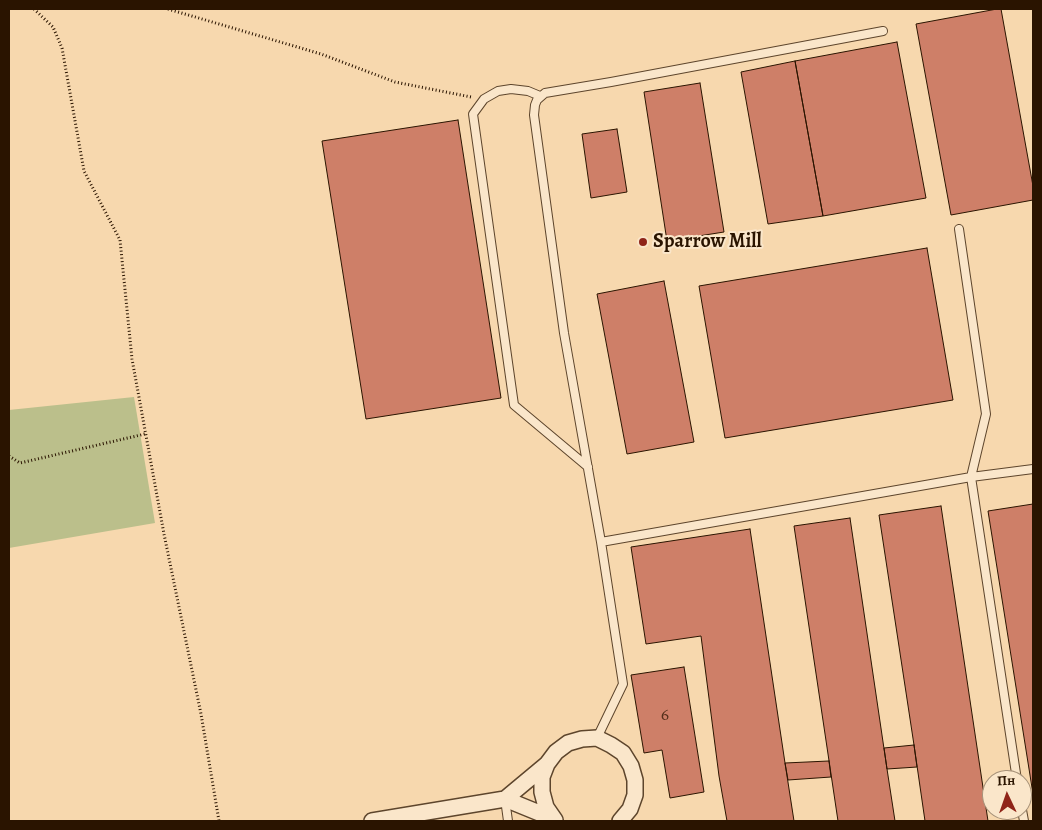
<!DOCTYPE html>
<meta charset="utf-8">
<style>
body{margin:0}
#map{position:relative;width:1042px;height:830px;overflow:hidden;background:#f7d8ae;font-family:Alegreya,serif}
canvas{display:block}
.frame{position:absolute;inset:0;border:10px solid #2a1400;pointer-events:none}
.north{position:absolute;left:982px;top:770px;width:50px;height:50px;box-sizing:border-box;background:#fae6ca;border:1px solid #a79279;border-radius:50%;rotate:357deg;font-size:14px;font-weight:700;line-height:20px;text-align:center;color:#2a1400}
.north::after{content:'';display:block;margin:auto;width:18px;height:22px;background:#8f2418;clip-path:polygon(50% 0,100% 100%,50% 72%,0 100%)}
</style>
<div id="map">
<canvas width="1042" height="830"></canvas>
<div class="frame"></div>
<div class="north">Пн</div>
</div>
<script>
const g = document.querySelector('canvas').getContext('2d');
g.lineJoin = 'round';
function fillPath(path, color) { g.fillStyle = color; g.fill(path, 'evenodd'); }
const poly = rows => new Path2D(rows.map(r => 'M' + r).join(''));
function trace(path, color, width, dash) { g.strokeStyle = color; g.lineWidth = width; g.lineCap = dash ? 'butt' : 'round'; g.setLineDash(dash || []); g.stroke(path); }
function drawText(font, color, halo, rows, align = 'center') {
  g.font = font + ' Alegreya,serif'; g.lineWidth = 4; g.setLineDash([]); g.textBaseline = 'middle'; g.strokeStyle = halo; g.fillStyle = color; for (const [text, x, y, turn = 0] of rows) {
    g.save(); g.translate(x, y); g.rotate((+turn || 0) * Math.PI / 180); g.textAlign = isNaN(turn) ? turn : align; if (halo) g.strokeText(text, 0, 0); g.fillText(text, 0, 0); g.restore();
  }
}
fillPath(poly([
 [134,397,155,523,9,548,9,410]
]), '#bbbf8b');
const building = poly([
 [997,9,1001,9,1033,186,1033,200,951,215,916,24,997,9],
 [897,42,926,198,823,216,795,61,897,42],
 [795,61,823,216,768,224,741,72,795,61],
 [700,83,724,232,667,241,644,92,700,83],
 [458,120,501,398,366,419,322,141,458,120],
 [617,129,627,192,591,198,582,134,617,129],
 [927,248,953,400,725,438,699,286,927,248],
 [664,281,694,442,627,454,597,294,664,281],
 [1033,504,1033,794,988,511,1033,504],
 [941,506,988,821,925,821,914,745,879,515,941,506],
 [850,518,887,769,895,821,838,821,794,526,850,518],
 [750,529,785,763,794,821,727,821,719,776,701,636,646,644,631,547,750,529],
 [684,667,704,792,670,798,662,750,644,753,631,675,684,667],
 [914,745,917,767,887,769,884,748,914,745],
 [829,761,831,777,788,780,785,763,829,761]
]);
fillPath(building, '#ce7f68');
trace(building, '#2a1400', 1);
const lane = poly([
 [540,96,528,91,511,89,498,91,484,99,473,114,514,405,588,467],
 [959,229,986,414,971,477,1033,469],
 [601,542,971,477,1017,780],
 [597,738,623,684,601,542,564,333,534,115,535,105,537,100,545,93,611,82,883,31],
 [505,799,508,821],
 [1022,810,1024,821]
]);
const street = poly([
 [547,764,542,777,542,792,546,807,555,820],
 [505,799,547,764,556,752,568,743,582,739,597,738,611,745,623,753,631,766,635,780,635,795,630,809,620,821],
 [372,821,505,799,554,819]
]);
trace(lane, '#5d452c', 10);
trace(street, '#5d452c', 18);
trace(poly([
 [34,9,53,27,62,48,84,171,120,240,132,359,164,534,201,714,219,821],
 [168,9,321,54,395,82,471,97],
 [9,456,20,463,145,434]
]), '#2a1400', 3, [1, 2.5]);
trace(lane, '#fae6ca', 8);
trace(street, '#fae6ca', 15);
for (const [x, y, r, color] of [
 [643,242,5,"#8f2418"]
]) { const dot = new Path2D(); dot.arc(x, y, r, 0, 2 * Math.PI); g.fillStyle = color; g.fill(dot); trace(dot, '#fae6ca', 2); }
drawText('18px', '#532f1a', null, [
 ["6",665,716]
]);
drawText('bold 20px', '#2a1400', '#fae6ca', [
 ["Sparrow Mill",653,242]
], 'left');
</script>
